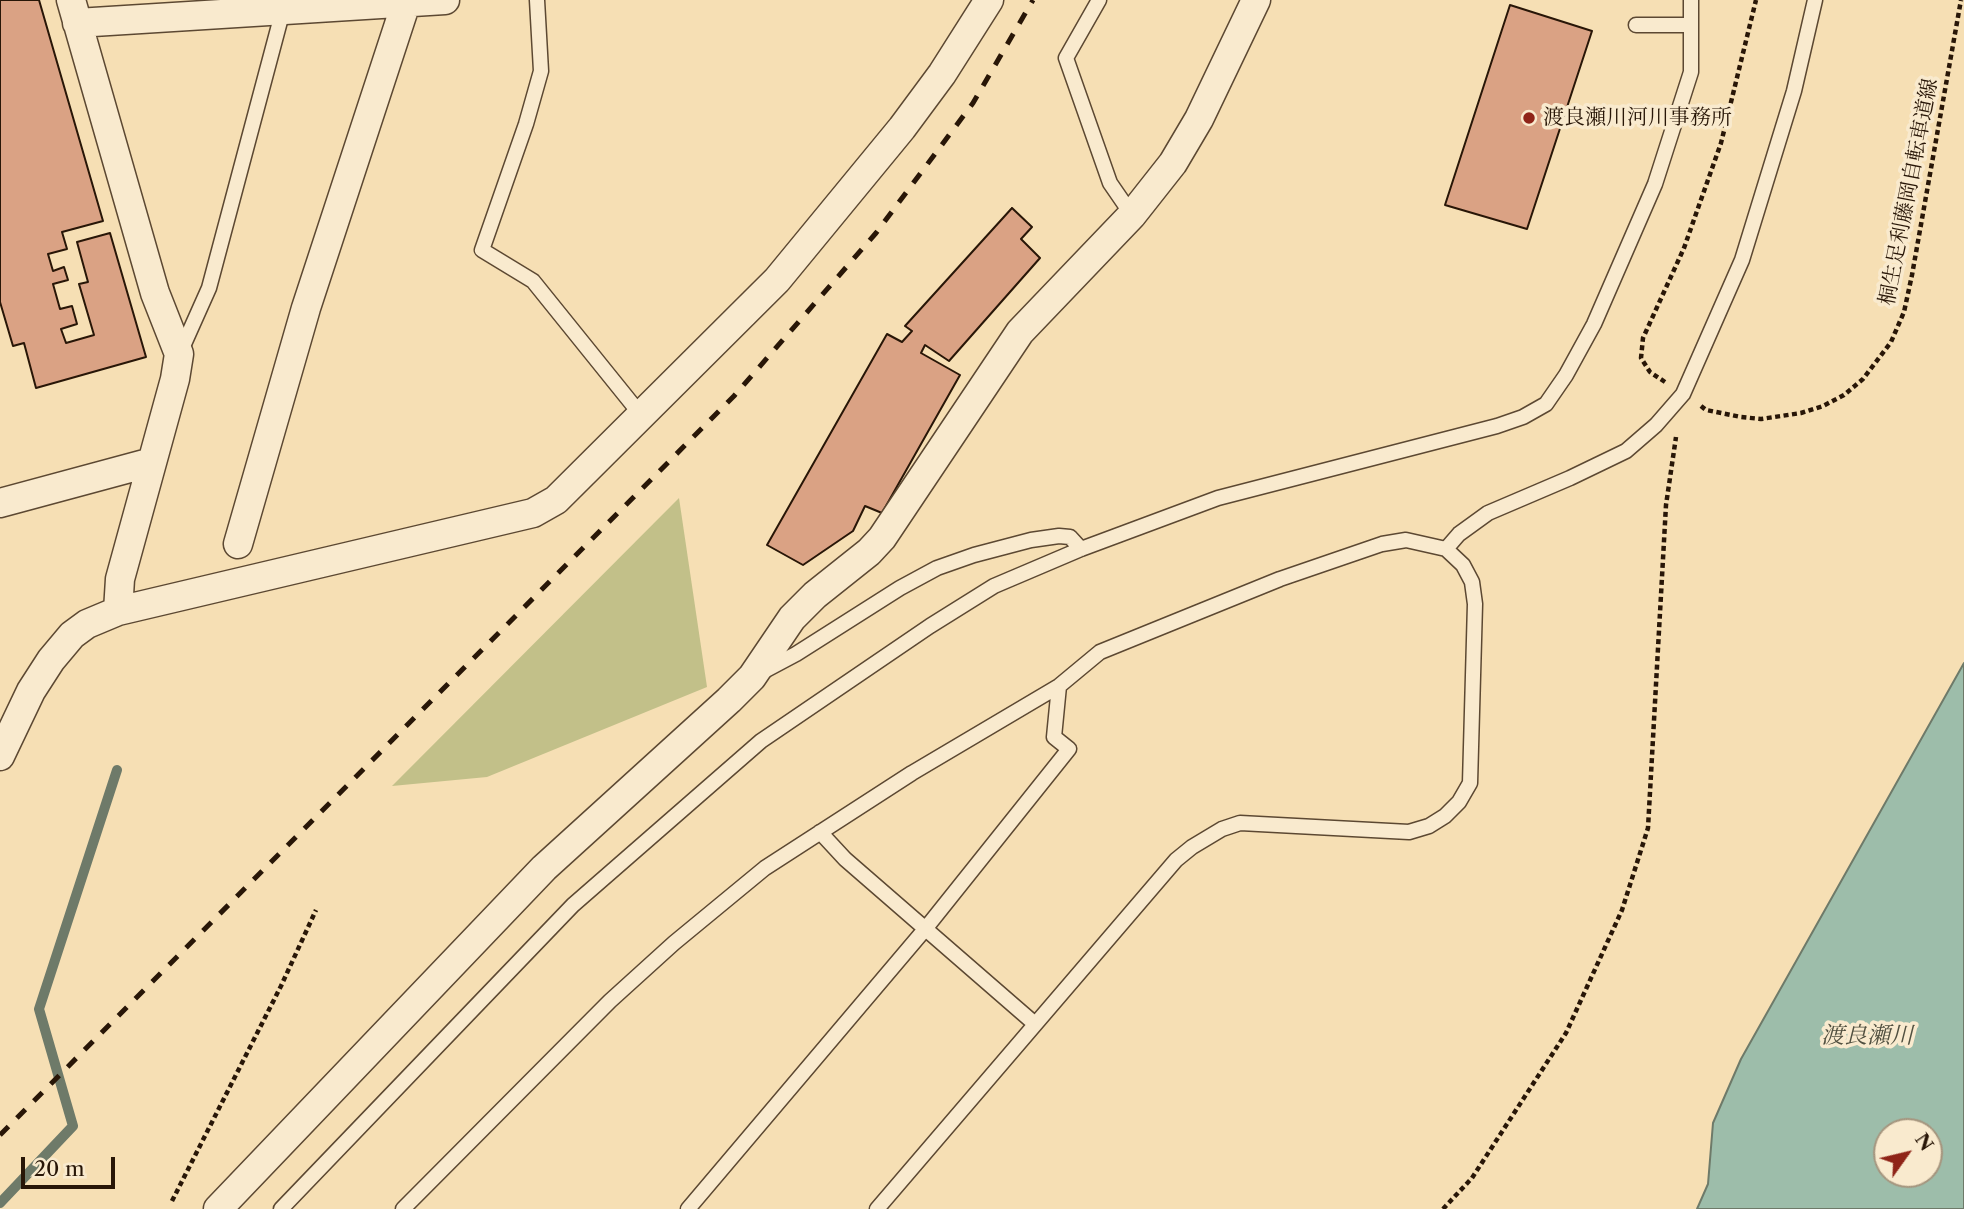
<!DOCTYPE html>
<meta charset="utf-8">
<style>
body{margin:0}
#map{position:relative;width:1964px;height:1209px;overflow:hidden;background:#f6dfb4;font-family:"Libre Caslon Text",serif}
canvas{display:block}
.north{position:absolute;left:1873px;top:1118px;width:70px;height:70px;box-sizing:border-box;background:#f9eace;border:2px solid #a5957e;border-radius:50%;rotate:56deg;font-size:19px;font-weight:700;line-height:28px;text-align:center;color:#281607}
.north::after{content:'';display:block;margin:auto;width:24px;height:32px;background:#8f2418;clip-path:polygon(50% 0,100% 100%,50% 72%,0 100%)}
.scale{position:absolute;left:21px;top:1157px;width:94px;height:32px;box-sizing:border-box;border:4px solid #281607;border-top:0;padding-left:9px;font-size:21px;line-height:24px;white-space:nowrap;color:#281607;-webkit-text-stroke:5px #f9eace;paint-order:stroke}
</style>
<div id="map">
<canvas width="1964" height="1209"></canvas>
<div class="north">N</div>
<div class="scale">20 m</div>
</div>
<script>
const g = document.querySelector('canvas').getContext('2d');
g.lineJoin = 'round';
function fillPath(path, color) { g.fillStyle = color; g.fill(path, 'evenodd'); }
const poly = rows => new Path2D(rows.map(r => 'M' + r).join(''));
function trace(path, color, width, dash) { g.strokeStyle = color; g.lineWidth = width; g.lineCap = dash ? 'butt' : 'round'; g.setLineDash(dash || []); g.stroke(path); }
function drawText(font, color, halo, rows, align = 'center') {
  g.font = font + ' "Libre Caslon Text","Noto Serif JP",serif'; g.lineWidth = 7; g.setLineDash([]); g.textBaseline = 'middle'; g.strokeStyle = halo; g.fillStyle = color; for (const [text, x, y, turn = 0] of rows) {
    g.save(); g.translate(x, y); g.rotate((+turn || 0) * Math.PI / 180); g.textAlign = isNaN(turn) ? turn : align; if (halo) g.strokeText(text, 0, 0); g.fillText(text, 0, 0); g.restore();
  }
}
fillPath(poly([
 [679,498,707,687,487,777,392,786]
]), '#c2c089');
const water = poly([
 [1964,663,1964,1209,1697,1209,1708,1184,1713,1123,1741,1059,1964,663],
 [1887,1132,1929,1132,1929,1174,1887,1174,1887,1132]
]);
fillPath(water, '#9dbdaa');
trace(water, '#6e7a69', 2);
trace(poly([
 [0,1203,73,1126,39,1009,117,770]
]), '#6e7a69', 10);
const building = poly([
 [0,0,39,0,103,221,62,232,67,249,48,254,53,271,64,267,68,280,53,284,60,309,72,306,77,324,61,329,66,343,94,335,79,284,88,282,77,242,110,233,146,357,36,388,24,343,13,346,0,302,0,0],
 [1510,5,1592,31,1527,229,1445,205,1510,5],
 [1012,208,1032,227,1021,239,1040,258,949,361,925,345,921,353,960,375,882,513,865,506,853,531,803,565,767,545,887,334,902,342,912,331,905,326,1012,208]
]);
fillPath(building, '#daa284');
trace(building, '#281607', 2);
const lane = poly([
 [537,0,541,71,526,124,482,250,533,281,641,415],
 [1099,0,1066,58,1110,183,1132,215],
 [1636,25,1689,25],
 [180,353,209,288,283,10],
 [1446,549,1459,534,1488,513,1570,478,1626,451,1656,425,1683,394,1742,260,1794,91,1815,0],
 [764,671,796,654,900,588,937,568,974,555,1031,540,1059,536,1070,537,1081,549],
 [820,832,845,859,1035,1024],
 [281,1209,573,905,761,741,930,626,994,586,1081,549,1218,498,1497,426,1523,417,1546,404,1566,375,1594,324,1655,184,1691,72,1691,0],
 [403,1209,610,1001,674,943,765,868,912,773,1059,686,1100,652,1280,579,1382,544,1406,540,1446,549,1463,565,1472,582,1475,604,1470,783,1459,802,1445,816,1429,826,1409,832,1240,823,1222,829,1192,847,1176,860,877,1209],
 [688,1209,926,928,1069,749,1054,737,1059,686]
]);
const street = poly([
 [71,0,155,293,179,354,175,379,120,579,118,611],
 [77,23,445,0],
 [0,503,152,462],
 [238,544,306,308,407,0],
 [0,756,31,691,51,660,72,635,87,624,118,611,533,513,556,500,777,280,902,128,942,74,989,0],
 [218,1209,544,868,729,700,752,677,792,618,815,595,869,552,882,538,1020,332,1132,215,1173,163,1199,119,1256,0]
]);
trace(lane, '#5c4832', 17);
trace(street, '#5c4832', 31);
trace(poly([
 [1665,382,1650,372,1641,358,1643,338,1684,248,1721,143,1756,0],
 [1701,406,1706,410,1741,417,1761,419,1801,413,1823,406,1844,395,1863,379,1891,342,1904,312,1912,275,1961,0],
 [172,1201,281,986,316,910],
 [1443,1209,1472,1178,1566,1033,1622,910,1648,828,1666,505,1676,437]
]), '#281607', 4.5, [5, 3.5]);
trace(lane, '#f9eace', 14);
trace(street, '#f9eace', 28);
trace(poly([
 [0,1135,734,396,876,233,973,103,1033,0]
]), '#281607', 5, [12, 12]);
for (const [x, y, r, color] of [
 [1529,118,7,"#8f2418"]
]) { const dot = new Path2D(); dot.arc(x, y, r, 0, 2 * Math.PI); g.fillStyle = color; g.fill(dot); trace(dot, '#f9eace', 2.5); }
drawText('21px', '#281607', '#f9eace', [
 ["渡良瀬川河川事務所",1543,118]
], 'left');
drawText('21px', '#281607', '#f9eace', [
 ["桐生足利藤岡自転車道線",1909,192,-79]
]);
drawText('italic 23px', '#515040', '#f9eace', [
 ["渡良瀬川",1867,1036]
]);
</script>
